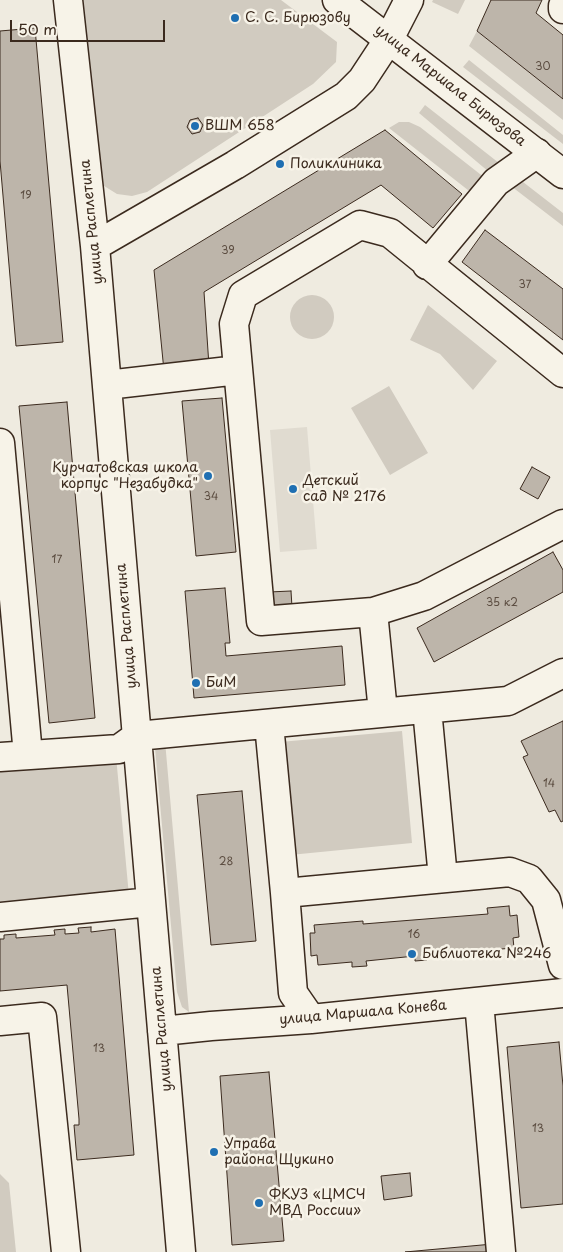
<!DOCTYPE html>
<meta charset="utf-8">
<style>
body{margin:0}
#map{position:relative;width:563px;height:1252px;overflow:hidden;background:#efebe0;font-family:"Playpen Sans",sans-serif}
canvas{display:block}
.scale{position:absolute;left:10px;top:20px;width:155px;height:22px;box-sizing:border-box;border:2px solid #3b2a1e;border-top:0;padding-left:6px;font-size:15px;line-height:18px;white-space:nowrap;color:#3b2a1e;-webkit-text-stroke:4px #f7f3e8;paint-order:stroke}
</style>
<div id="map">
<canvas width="563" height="1252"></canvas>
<div class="scale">50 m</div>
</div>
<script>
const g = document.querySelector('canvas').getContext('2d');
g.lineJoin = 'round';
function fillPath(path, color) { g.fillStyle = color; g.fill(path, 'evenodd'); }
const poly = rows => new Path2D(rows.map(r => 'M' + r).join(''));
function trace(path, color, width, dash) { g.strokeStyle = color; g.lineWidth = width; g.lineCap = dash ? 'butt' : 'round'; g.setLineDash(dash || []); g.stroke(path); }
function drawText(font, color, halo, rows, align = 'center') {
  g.font = font + ' "Playpen Sans",sans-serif'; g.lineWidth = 5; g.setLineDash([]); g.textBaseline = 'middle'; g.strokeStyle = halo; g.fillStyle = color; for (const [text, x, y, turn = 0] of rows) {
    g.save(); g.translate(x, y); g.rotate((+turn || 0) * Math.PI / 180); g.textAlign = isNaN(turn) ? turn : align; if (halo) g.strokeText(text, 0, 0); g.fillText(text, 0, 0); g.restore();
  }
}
fillPath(poly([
 [307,427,317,549,280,552,270,430]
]), '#e0dbd0');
fillPath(poly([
 [78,0,281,0,337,42,336,62,313,84,147,192,132,196,117,194,101,184],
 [433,0,465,0,458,14,432,2],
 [477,31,563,99,563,120,469,46],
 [469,60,563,135,563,144,463,67],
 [425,105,499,163,489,172,419,113],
 [399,122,409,122,420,127,485,178,473,194,389,128],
 [514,175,563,213,563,226,507,183],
 '290 317a22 22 0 1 1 44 0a22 22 0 1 1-44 0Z',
 [428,305,497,361,473,390,440,354,410,340],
 [389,386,428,453,390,475,351,408],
 [402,731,412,843,290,855,280,742],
 [165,741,189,1012,182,1007,177,992,155,748,161,742],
 [116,756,129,896,0,907,0,766],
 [0,1174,9,1183,16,1252,0,1252]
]), '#d1cbc0');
const building = poly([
 [491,0,542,0,536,13,563,35,563,99,477,31,491,0],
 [35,28,63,342,16,346,0,161,0,31,35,28],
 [198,118,203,125,200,132,192,134,187,127,190,120,198,118],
 [385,130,462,194,433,228,381,185,204,292,209,366,164,371,154,270,385,130],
 [485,230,563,289,563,340,462,262,485,230],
 [222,398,236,552,196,556,182,401,222,398],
 [67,402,95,718,49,723,19,406,67,402],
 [532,467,550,477,538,499,520,489,532,467],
 [553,552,563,570,563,592,434,662,417,628,553,552],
 [225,588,230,643,225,643,226,656,342,646,345,685,194,698,185,591,225,588],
 [291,591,292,607,270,608,269,592,291,591],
 [563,721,563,821,561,822,555,810,549,812,523,757,528,755,521,741,563,721],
 [242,791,256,941,211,945,197,795,242,791],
 [509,906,510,916,517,915,519,937,513,938,514,948,488,950,488,955,476,956,475,951,426,955,427,960,415,961,415,956,366,961,367,966,352,967,352,962,318,965,317,955,311,956,310,933,315,933,314,925,363,921,363,924,488,914,487,908,509,906],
 [91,927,91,932,115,929,134,1155,77,1160,74,1125,79,1125,79,1119,67,985,0,991,0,939,4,939,4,935,16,934,16,938,55,935,54,930,65,929,65,934,79,933,78,928,91,927],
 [559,1042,563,1086,563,1204,521,1208,507,1047,559,1042],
 [269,1072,284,1241,232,1245,220,1076,269,1072],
 [410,1173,412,1196,384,1200,381,1176,410,1173],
 [493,1244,493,1252,405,1252,493,1244]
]);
fillPath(building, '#bdb5aa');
trace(building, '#3b2a1e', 1);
const minor = poly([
 [68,0,95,246,181,1252],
 [563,6,563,9],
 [95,246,235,165,346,96,362,80,389,39,409,0],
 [427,265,496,182,537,153],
 [563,373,390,233,360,225,243,295,234,324,261,621,373,612,424,596,563,524],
 [107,385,238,370],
 [0,443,28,755],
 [373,612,383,712],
 [427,709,443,878],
 [269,724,285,893,293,993,311,1019],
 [0,757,119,749,137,736,508,701,563,673],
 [285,893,510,872,529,879,546,900,563,965],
 [0,917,151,902],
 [479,1002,501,1252],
 [0,1021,42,1017,66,1252],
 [162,1031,211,1026,311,1019,563,993]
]);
const major = poly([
 [337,0,563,174]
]);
trace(minor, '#3b2a1e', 31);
trace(major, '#3b2a1e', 31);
trace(minor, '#f7f3e8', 28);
trace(major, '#f7f3e8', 28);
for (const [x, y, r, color] of [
 [235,18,5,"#1f6fb2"],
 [195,126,5,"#1f6fb2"],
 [280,164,5,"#1f6fb2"],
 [208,476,5,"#1f6fb2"],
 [293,489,5,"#1f6fb2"],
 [196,683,5,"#1f6fb2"],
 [412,954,5,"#1f6fb2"],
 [214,1152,5,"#1f6fb2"],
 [259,1203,5,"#1f6fb2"]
]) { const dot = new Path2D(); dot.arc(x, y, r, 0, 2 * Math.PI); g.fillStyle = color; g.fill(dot); trace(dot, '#f7f3e8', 2); }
drawText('11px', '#5c4d41', null, [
 ["30",543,67],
 ["19",26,196],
 ["39",228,251],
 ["37",525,285],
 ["34",211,497],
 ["17",57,560],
 ["35 к2",502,603],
 ["14",549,784],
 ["28",226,862],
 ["16",414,935],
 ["13",99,1049],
 ["13",538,1129]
]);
drawText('14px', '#3b2a1e', '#f7f3e8', [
 ["С. С. Бирюзову",245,18],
 ["ВШM 658",205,126],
 ["Поликлиника",290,164],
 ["Курчатовская школа",198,468,"right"],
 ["корпус \"Незабудка\"",198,484,"right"],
 ["Детский",303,481],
 ["сад № 2176",303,497],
 ["БиМ",206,683],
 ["Библиотека №246",422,954],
 ["Управа",224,1144],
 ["района Щукино",224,1160],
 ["ФКУЗ «ЦМСЧ",269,1195],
 ["МВД России»",269,1211]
], 'left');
drawText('14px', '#3b2a1e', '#f7f3e8', [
 ["улица Маршала Бирюзова",450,86,38],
 ["улица Расплетина",92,222,-96],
 ["улица Расплетина",127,626,-95],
 ["улица Маршала Конева",363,1013,-5],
 ["улица Расплетина",162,1029,-95]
]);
</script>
